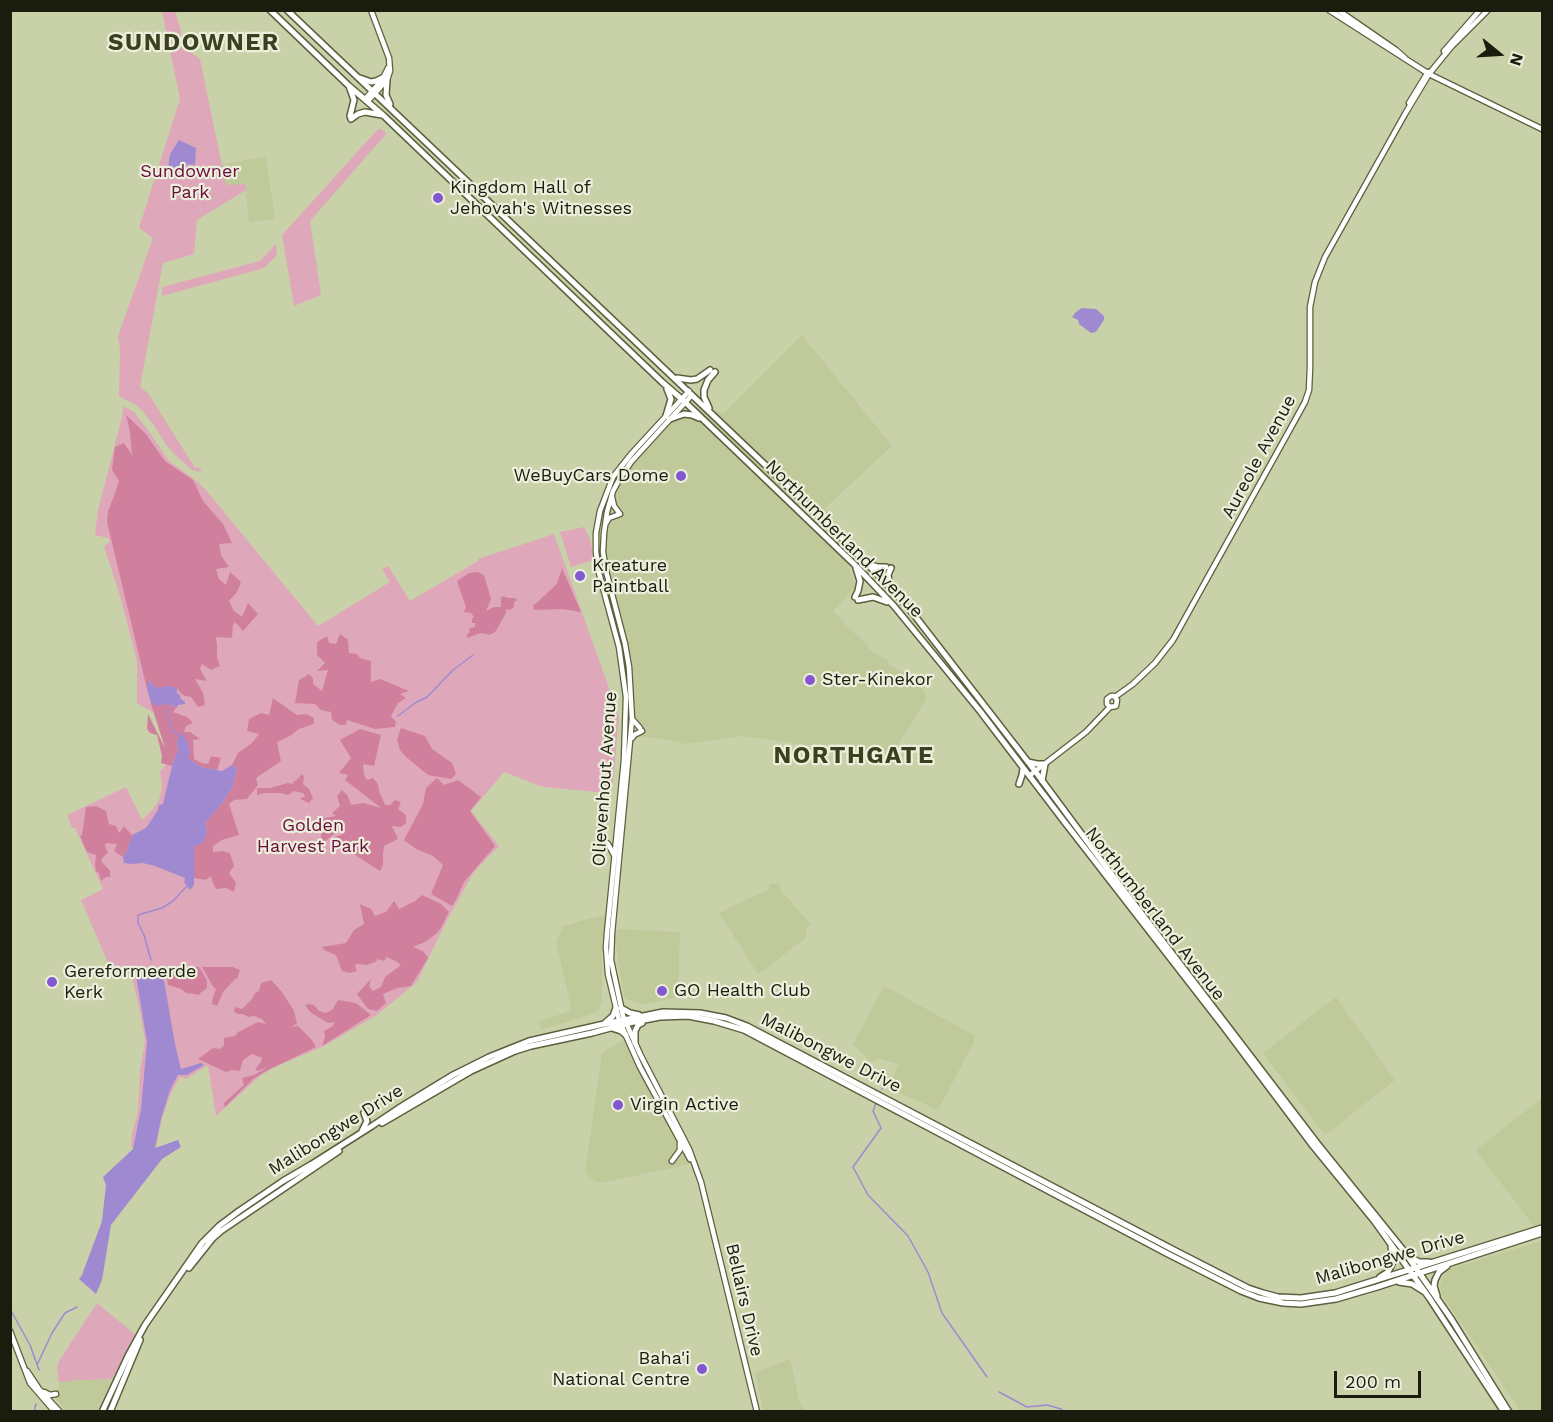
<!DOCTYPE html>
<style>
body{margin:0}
#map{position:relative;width:1553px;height:1422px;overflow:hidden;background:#c9d1a9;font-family:"Work Sans",sans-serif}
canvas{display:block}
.frame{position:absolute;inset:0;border:12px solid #1a1c0d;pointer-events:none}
.north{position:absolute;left:1469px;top:24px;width:60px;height:60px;-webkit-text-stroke:4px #ebefdb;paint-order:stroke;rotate:108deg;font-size:16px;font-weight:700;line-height:24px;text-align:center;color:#1a1c0d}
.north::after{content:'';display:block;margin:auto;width:21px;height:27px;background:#1a1c0d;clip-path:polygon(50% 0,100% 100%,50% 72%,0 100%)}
.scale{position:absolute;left:1334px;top:1371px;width:87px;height:27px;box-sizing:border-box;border:3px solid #1a1c0d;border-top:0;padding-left:8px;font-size:18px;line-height:21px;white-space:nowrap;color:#1a1c0d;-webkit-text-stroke:4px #ebefdb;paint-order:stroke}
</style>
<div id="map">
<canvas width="1553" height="1422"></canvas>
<div class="frame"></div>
<div class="north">N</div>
<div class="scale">200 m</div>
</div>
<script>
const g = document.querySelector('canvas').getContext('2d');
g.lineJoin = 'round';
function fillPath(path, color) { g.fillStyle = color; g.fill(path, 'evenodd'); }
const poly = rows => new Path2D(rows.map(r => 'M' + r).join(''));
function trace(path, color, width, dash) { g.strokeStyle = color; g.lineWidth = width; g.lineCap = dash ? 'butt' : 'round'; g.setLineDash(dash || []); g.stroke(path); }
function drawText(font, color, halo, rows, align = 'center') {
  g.font = font + ' "Work Sans",sans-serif'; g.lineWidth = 4.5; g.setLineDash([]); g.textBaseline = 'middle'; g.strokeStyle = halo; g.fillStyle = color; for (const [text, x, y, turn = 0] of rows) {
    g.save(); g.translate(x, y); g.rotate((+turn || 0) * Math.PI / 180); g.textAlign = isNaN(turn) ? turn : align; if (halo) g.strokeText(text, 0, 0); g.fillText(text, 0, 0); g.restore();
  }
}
fillPath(poly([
 [266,157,275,219,249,222,245,184,226,186,222,164],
 [802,335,892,446,825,508,856,586,833,611,847,626,868,646,869,649,888,661,889,664,906,675,922,689,926,695,925,701,894,751,885,755,847,744,806,745,742,736,686,744,661,739,638,736,641,727,635,720,632,675,630,656,621,623,623,618,606,567,604,539,611,503,628,468,685,405,724,413],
 [769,884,779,884,780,889,811,925,806,929,807,937,758,974,719,913,769,889],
 [607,914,602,939,602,1000,598,1011,571,1021,541,1030,539,1022,569,1011,571,1007,556,942,563,926],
 [619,929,680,932,678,997,642,1005,624,998,615,939],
 [884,986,974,1035,975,1040,938,1110,889,1088,898,1064,879,1059,871,1062,853,1044],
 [1336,997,1395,1080,1325,1135,1263,1053],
 [623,1040,691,1164,606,1182,596,1182,585,1173,602,1053],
 [1542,1098,1542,1237,1476,1150],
 [1542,1241,1542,1411,1520,1411,1460,1321,1443,1297,1440,1286,1443,1277,1449,1269],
 [790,1359,799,1400,805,1411,763,1411,755,1373],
 [112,1379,97,1411,67,1411,49,1391,57,1390,59,1386,59,1382,79,1380]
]), '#bfc99a');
fillPath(poly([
 [162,11,175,11,181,31,179,44,200,59,226,185,245,184,246,190,197,220,194,254,163,263,140,387,148,393,195,468,198,467,202,472,192,470,175,455,167,446,153,424,139,407,119,396,120,349,118,336,153,238,139,228,180,99],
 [379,128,387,133,310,221,321,295,294,306,282,235],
 [276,244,277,255,264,268,162,296,162,287,260,261],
 [123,406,134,412,148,430,169,461,194,479,205,489,318,626,390,582,382,569,388,566,410,601,478,561,478,559,554,534,619,716,613,783,609,786,608,793,543,787,504,772,471,811,499,846,474,872,447,920,417,982,377,1015,322,1047,273,1068,260,1076,216,1116,208,1065,186,1079,180,1077,171,1093,162,1118,156,1147,131,1147,132,1134,138,1112,140,1071,145,1041,139,1006,130,970,114,977,81,900,103,889,75,828,72,828,67,815,126,787,142,820,153,809,159,800,162,787,160,771,166,765,168,754,156,714,137,703,137,661,120,596,104,546,110,542,108,538,95,535,98,510,123,413],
 [584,527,590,539,594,560,571,567,560,532],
 [97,1303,136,1335,112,1379,79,1380,59,1382,57,1368,59,1361]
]), '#dfa8ba');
fillPath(poly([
 [126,415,145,433,165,461,193,480,203,501,223,524,232,543,219,544,221,555,229,567,216,569,219,579,226,585,230,572,241,582,237,592,229,601,234,611,242,617,248,603,258,614,243,631,235,622,233,625,232,638,216,637,217,645,217,658,220,666,211,670,202,664,200,669,207,681,195,679,203,693,205,705,198,707,191,697,185,696,180,693,177,688,156,688,149,680,147,689,107,522,108,511,114,496,119,481,112,470,115,447,124,443,132,455,130,432],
 [562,568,581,612,562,609,534,610,533,606,557,584],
 [478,572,484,575,489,592,491,599,486,611,494,607,501,607,501,598,503,596,509,598,514,598,518,600,514,602,514,607,510,610,506,609,506,613,496,631,490,635,481,633,467,638,467,634,469,633,470,628,475,627,475,623,472,623,472,619,474,617,471,613,464,612,466,607,457,581,469,573],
 [340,634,348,640,349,653,357,654,360,658,371,661,371,682,380,679,409,691,400,694,406,698,398,703,391,716,396,722,395,727,375,729,347,720,346,725,340,725,332,720,331,712,321,710,315,704,295,703,299,680,309,674,313,678,313,684,322,691,328,670,317,671,325,663,317,655,317,642,327,636,329,643,336,644],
 [273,698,297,715,306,714,314,718,314,724,299,729,290,736,277,742,281,761,256,778,258,785,247,799,234,800,229,804,239,835,222,840,213,846,213,852,223,851,230,853,234,866,229,873,236,883,234,892,226,888,216,889,212,881,211,876,206,880,194,878,194,846,207,832,205,823,222,803,232,788,237,769,232,765,238,753,252,743,259,734,247,731,249,719,261,713,269,715],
 [150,701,151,703,167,704,177,707,173,712,187,717,193,723,186,726,184,732,190,732,200,739,193,740,194,759,202,763,208,764,211,756,221,758,217,770,201,767,187,758,190,753,188,742,177,743,178,750,172,766,161,763,162,756,157,735,150,733,147,729,148,714,165,748],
 [401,728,425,736,432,749,452,763,456,774,451,779,428,775,406,757,400,750,397,739],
 [360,729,381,735,374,766,363,764,364,775,367,780,373,778,378,784,379,791,385,805,390,805,395,800,401,802,398,809,406,815,406,823,401,827,392,826,398,839,384,846,383,854,383,865,380,871,352,853,344,852,335,847,335,837,343,834,343,827,324,842,321,838,322,825,324,818,336,816,332,813,340,806,337,796,342,790,348,796,351,805,364,803,381,808,345,780,348,775,339,773,351,758,340,740],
 [302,774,304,777,303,784,309,789,313,798,309,803,300,799,305,796,303,793,294,791,288,795,280,793,264,793,257,795,257,788,270,788,288,783,292,784],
 [437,778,444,785,458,780,481,797,470,811,495,846,464,882,456,900,452,906,431,894,443,865,433,856,416,849,404,840,423,804,426,788],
 [96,806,106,811,109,824,116,826,119,833,124,826,132,835,127,851,123,857,114,851,117,844,106,843,105,846,108,853,103,857,101,861,110,871,110,877,106,877,101,881,99,873,96,871,95,865,96,855,87,852,80,836,82,835,86,807],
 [422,895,441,904,449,912,441,928,436,934,425,942,413,947,423,951,428,958,411,986,397,988,383,994,386,1003,377,1011,368,1009,357,994,371,979,369,986,373,991,381,987,385,977,401,965,397,962,387,957,384,961,378,959,375,962,366,965,359,964,355,965,357,971,350,973,342,971,336,955,324,950,322,947,346,943,354,930,364,924,360,904,371,909,375,916,386,912,394,901,399,909,415,901],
 [171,966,199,967,207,980,207,988,198,995,195,994,186,993,181,989,168,985,166,969],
 [202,967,233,967,240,970,237,979,235,979,223,992,217,1006,212,1004,213,997,216,989,212,985],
 [271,980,282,992,294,1011,297,1023,292,1027,298,1026,311,1039,316,1047,268,1070,253,1079,225,1107,224,1103,244,1085,242,1078,254,1075,268,1067,258,1071,255,1069,261,1062,262,1058,252,1054,243,1060,240,1071,232,1070,226,1072,198,1059,213,1048,220,1049,224,1045,224,1038,235,1036,238,1032,258,1022,266,1024,263,1020,255,1016,248,1017,243,1014,238,1014,234,1012,235,1007,242,1009,252,999,255,993,259,991,261,983],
 [338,1000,356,1003,371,1015,322,1046,325,1037,324,1031,333,1026,335,1022,328,1023,310,1012,305,1005,309,1004,314,1005,319,1011,326,1013,332,1010]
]), '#d0809d');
fillPath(poly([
 [179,140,196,148,195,165,185,164,190,168,190,172,168,168,170,154],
 [1082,308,1096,309,1104,316,1104,320,1096,332,1091,333,1079,324,1078,320,1072,317,1076,312],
 [148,680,157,688,167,686,177,688,177,693,181,696,180,698,185,702,185,704,178,705,177,707,167,704,158,706,151,703,147,689],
 [179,734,183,734,188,742,190,753,188,758,201,767,222,771,232,765,237,769,232,788,222,803,205,823,207,832,203,843,194,846,194,885,190,890,184,882,185,878,155,866,143,863,131,864,124,863,123,857,127,851,132,835,146,828,158,810,159,805,163,804,172,766,178,750,177,743],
 [139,968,162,969,175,1044,181,1069,201,1063,204,1065,187,1075,178,1075,170,1090,161,1119,155,1148,178,1140,181,1147,162,1159,111,1225,102,1280,96,1294,79,1279,82,1275,102,1221,106,1185,103,1177,133,1149,141,1109,147,1042,135,970]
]), '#9f8ad1');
trace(poly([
 [169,705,168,714,171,725,173,732,179,734],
 [398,716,415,703,427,697,453,670,473,655],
 [151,960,144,935,138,923,138,915,162,908,173,901,187,886],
 [882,1089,887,1077],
 [881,1093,881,1092],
 [876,1103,873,1111,881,1128,853,1167,868,1195,908,1236,928,1272,942,1313,987,1377],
 [10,1309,30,1345,39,1370],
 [37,1365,52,1333,65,1313,77,1307],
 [999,1392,1027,1407,1047,1405,1061,1409,1065,1412],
 [34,1412,36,1404]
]), '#9f8ad1', 1.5);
const tertiary = poly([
 [1329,10,1429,74,1542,129],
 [1338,10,1396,50,1405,58],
 [1444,51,1480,10],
 [365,99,382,80,388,68],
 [368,101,387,80,390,71,389,58,371,10],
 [1409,103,1428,72],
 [689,391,632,453,613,477,600,511,596,533,596,552,599,573,619,647,626,697,624,760,607,933,606,947,608,974,619,1020,640,1067,690,1159],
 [692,395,631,462,619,480,613,491,607,512,604,533,603,552,606,571,625,644,629,667,632,719,612,933,611,960,623,1016,640,1054,689,1149,701,1182,757,1412],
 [606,523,609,518,620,514,614,506,612,497],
 [1115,697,1133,684,1155,663,1173,640,1294,422,1305,402,1309,390,1310,367,1310,307,1315,282,1325,257,1405,114,1429,74,1451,47,1488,10],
 [632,719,640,728],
 [632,738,634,735,642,731],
 [1029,776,1086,732,1110,707,1116,706,1117,700,1114,696,1111,696,1107,699,1107,704,1110,707],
 [599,837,608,844,614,855],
 [672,1161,680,1150,680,1142],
 [10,1331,30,1383,55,1412],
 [27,1371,39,1389,60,1412],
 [44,1392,50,1395,56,1394]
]);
const secondary = poly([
 [270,10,348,85,384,116,662,382,685,402,854,564,894,606,980,711,1063,820,1223,1026,1313,1146,1375,1222,1430,1299,1504,1412],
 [287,10,841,537,890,587,915,616,1035,771,1109,871,1317,1143,1404,1251,1452,1320,1509,1412],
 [360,78,371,82,376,81,384,77],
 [387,80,386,95,390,104],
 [349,86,354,100,350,116],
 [351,119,358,114,365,112,382,115],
 [677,378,691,380,697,379,710,370],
 [709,408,704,397,704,390,708,380,715,372],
 [666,416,671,399,667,389],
 [670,419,684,414,692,415,699,418],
 [867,564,878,567,886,567],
 [890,587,888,575,891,568],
 [855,597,858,591,860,581,856,568],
 [858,600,873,597,887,602],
 [1028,762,1037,764,1045,764,1042,781],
 [1019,784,1022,775,1023,768],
 [621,1008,630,1013,639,1015],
 [605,1023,613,1016,616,1008],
 [612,1028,621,1031,626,1035],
 [635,1043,635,1031,638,1025,642,1023],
 [382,1123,471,1071,515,1051,531,1046,592,1033,629,1023,660,1017,688,1016,714,1021,744,1030,1168,1254,1241,1291,1259,1298,1283,1303,1301,1304,1336,1299,1377,1287,1542,1233],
 [362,1131,367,1121,364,1113],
 [1410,1257,1419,1262,1429,1262],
 [189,1268,213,1238,221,1231,339,1151],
 [1380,1277,1388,1272,1392,1264,1393,1256,1391,1247],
 [1399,1282,1412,1284,1423,1291],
 [1437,1296,1434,1286,1435,1280,1439,1272,1447,1266],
 [102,1412,128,1356,145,1325,202,1243,219,1226,239,1211,283,1181,312,1164,372,1126,399,1108,453,1075,489,1057,529,1041,604,1024,663,1012,700,1013,726,1018,747,1026,1170,1248,1248,1288,1263,1293,1278,1297,1301,1298,1335,1293,1542,1228],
 [110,1412,140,1340]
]);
trace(tertiary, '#5a613e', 7);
trace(secondary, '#5a613e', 8);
trace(tertiary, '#fff', 4.5);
trace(secondary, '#fff', 5);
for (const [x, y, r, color] of [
 [438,198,6,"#8357d0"],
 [681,476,6,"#8357d0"],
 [580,576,6,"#8357d0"],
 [810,680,6,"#8357d0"],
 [52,982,6,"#8357d0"],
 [662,991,6,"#8357d0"],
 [618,1105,6,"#8357d0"],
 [702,1369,6,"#8357d0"]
]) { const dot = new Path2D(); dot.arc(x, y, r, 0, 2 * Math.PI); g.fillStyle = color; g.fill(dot); trace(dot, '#ebefdb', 2); }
drawText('18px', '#6b0a3c', '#ebefdb', [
 ["Sundowner",190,172],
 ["Park",190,193],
 ["Golden",313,826],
 ["Harvest Park",313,847]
]);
drawText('18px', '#1a1c0d', '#ebefdb', [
 ["Kingdom Hall of",450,188],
 ["Jehovah's Witnesses",450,209],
 ["WeBuyCars Dome",669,476,"right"],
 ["Kreature",592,566],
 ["Paintball",592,587],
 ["Ster-Kinekor",822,680],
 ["Gereformeerde",64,972],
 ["Kerk",64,993],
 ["GO Health Club",674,991],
 ["Virgin Active",630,1105],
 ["Baha'i",690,1359,"right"],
 ["National Centre",690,1380,"right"]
], 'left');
drawText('18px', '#1a1c0d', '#ebefdb', [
 ["Aureole Avenue",1259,457,-62],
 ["Northumberland Avenue",844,539,45],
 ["Olievenhout Avenue",605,779,-86],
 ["Northumberland Avenue",1155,914,52],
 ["Malibongwe Drive",831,1053,27],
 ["Malibongwe Drive",336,1130,-32],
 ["Malibongwe Drive",1390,1258,-16],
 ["Bellairs Drive",744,1300,77]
]);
g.letterSpacing = '1.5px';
drawText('bold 24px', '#3b411e', '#ebefdb', [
 ["SUNDOWNER",194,43],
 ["NORTHGATE",854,756]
]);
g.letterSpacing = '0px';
</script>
